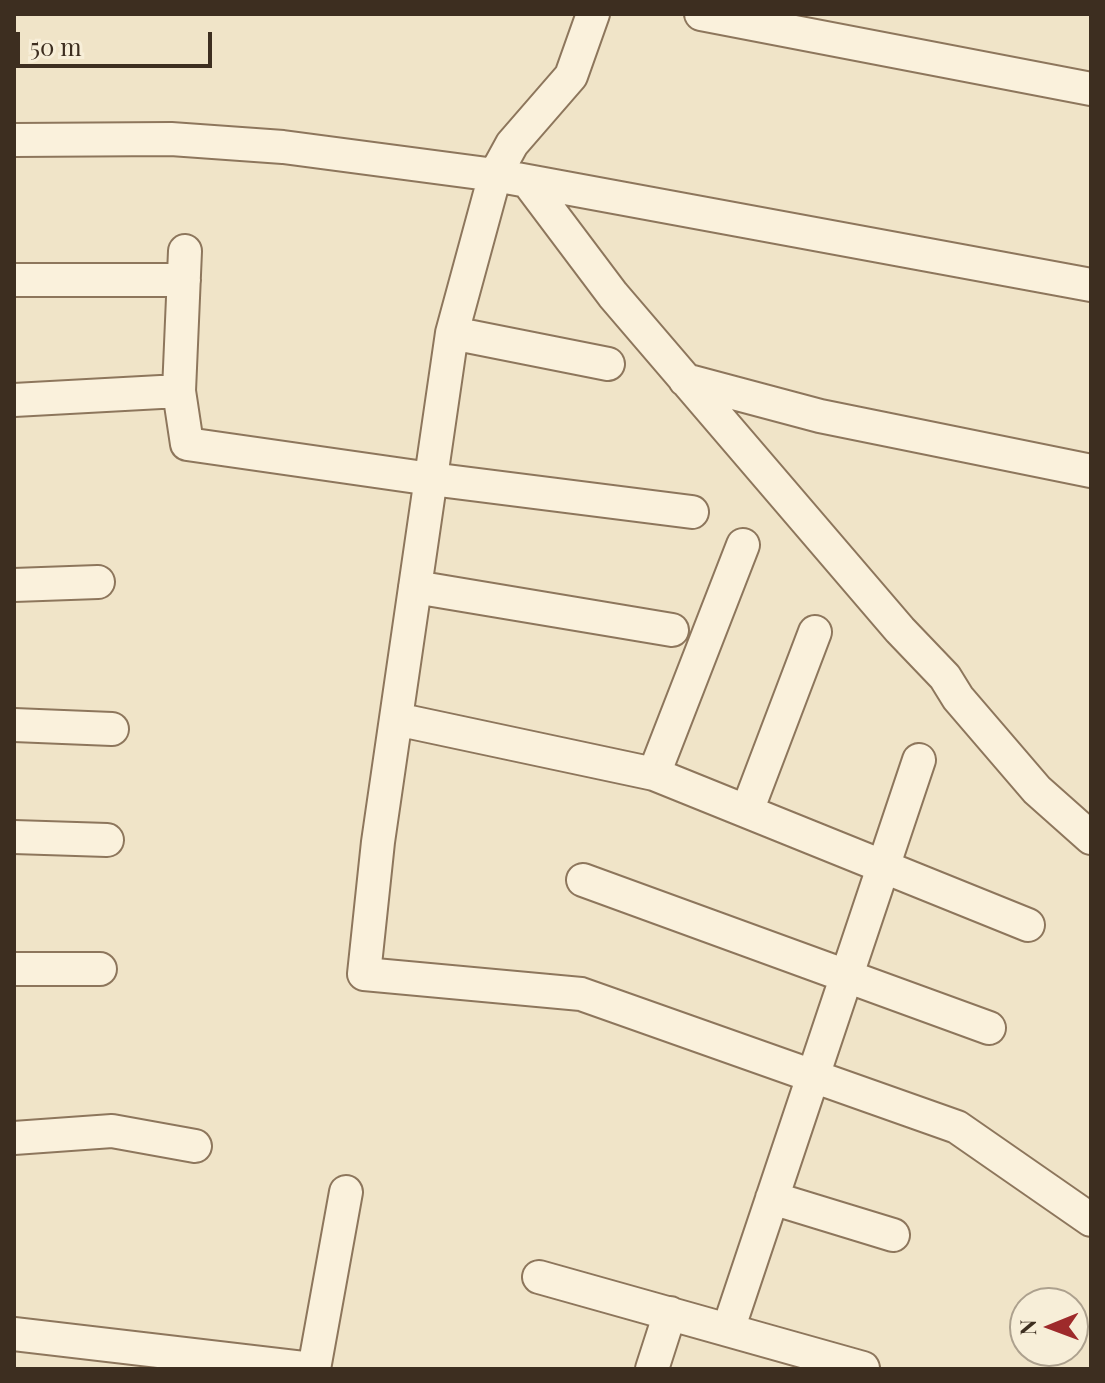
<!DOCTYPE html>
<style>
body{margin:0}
#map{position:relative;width:1105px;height:1383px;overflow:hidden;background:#f0e4c8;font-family:"Playfair Display",serif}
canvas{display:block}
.frame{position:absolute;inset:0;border:16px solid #3d2e20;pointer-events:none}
.north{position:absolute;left:1009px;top:1287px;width:80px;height:80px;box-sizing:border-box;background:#f7eed8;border:2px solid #ada18e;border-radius:50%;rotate:269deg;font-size:22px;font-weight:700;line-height:32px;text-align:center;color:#3d2e20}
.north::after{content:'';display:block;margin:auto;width:28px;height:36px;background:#9e2a2b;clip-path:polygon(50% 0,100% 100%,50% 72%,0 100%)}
.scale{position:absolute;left:16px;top:32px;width:196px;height:36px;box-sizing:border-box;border:4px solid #3d2e20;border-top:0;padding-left:10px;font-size:24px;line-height:28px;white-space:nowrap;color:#3d2e20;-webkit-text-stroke:6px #f7eed8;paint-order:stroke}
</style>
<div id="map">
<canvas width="1105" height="1383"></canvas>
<div class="frame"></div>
<div class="north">N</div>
<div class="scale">50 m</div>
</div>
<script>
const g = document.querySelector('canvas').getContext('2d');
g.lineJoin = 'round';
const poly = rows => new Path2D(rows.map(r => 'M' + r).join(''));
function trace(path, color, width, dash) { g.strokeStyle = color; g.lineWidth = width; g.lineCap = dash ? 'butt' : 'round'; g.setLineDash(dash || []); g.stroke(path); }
const minor = poly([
 [593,14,571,76,512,144,495,175,452,333,378,842,364,974,581,994,957,1127,1091,1220],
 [701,14,1091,89],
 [14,140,171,139,283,147,495,175,1091,285],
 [528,182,613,295,900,630,945,677,958,698,1037,790,1091,838],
 [185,251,179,391,187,444,431,479,692,512],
 [14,280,184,280],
 [452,333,608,364],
 [685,380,820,416,1091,471],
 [14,400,179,391],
 [14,585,98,582],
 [415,587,672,630],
 [396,719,654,774,1028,925],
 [14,725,112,729],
 [654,774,743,545],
 [747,811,815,632],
 [14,837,107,840],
 [583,880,989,1028],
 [14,969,100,969],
 [14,1138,112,1131,195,1146],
 [772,1198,893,1235],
 [539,1277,863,1368],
 [728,1330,919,760],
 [14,1334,312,1369],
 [314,1369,346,1192],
 [652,1369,670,1313]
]);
trace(minor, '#8d765c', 36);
trace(minor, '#faf1dc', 32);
</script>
